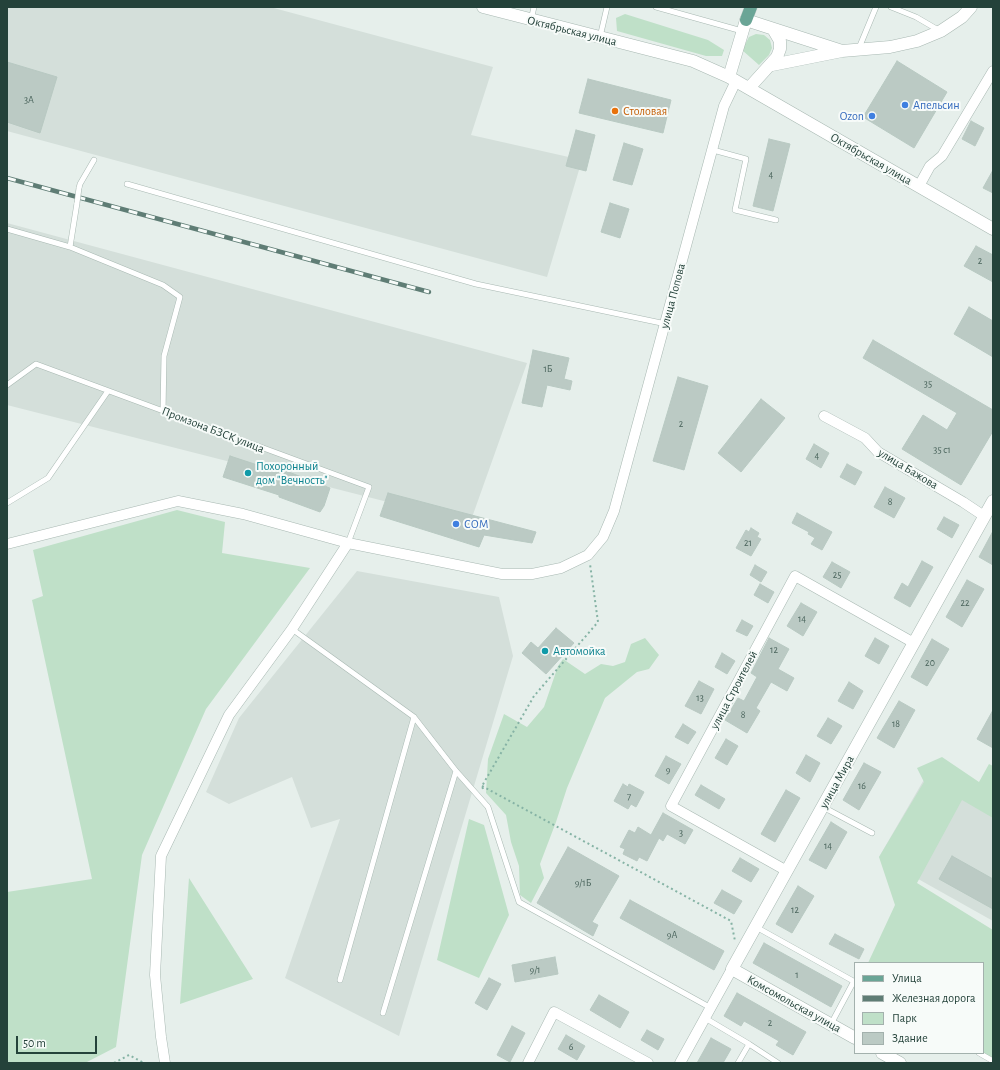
<!DOCTYPE html>
<meta charset="utf-8">
<style>
body{margin:0}
#map{position:relative;width:1000px;height:1070px;overflow:hidden;background:#e6efeb;font-family:"Alegreya Sans",sans-serif}
canvas{display:block}
.frame{position:absolute;inset:0;border:8px solid #24423a;pointer-events:none}
.legend{position:absolute;left:854px;top:962px;width:130px;height:92px;box-sizing:border-box;background:#f7fbf9;border:1px solid #a3b1ad;margin:0;padding:5px 7px;list-style:none;font-size:12px;color:#24423a}
.legend li{display:flex;align-items:center;gap:8px;height:20px}
.legend b{width:20px;border:1px solid #a3b1ad}
.scale{position:absolute;left:16px;top:1036px;width:81px;height:18px;box-sizing:border-box;border:2px solid #24423a;border-top:0;padding-left:5px;font-size:12px;line-height:14px;white-space:nowrap;color:#24423a;-webkit-text-stroke:3px #f7fbf9;paint-order:stroke}
</style>
<div id="map">
<canvas width="1000" height="1070"></canvas>
<div class="frame"></div>
<ul class="legend">
<li><b style="height:5px;background:#6aa596"></b>Улица</li>
<li><b style="height:5px;background:#5f7d75"></b>Железная дорога</li>
<li><b style="height:11px;background:#bfe0c8"></b>Парк</li>
<li><b style="height:11px;background:#bbcac4"></b>Здание</li>
</ul>
<div class="scale">50 m</div>
</div>
<script>
const g = document.querySelector('canvas').getContext('2d');
g.lineJoin = 'round';
function fillPath(path, color) { g.fillStyle = color; g.fill(path, 'evenodd'); }
const poly = rows => new Path2D(rows.map(r => 'M' + r).join(''));
function trace(path, color, width, dash) { g.strokeStyle = color; g.lineWidth = width; g.lineCap = dash ? 'butt' : 'round'; g.setLineDash(dash || []); g.stroke(path); }
function drawText(font, color, halo, rows, align = 'center') {
  g.font = font + ' "Alegreya Sans",sans-serif'; g.lineWidth = 4; g.setLineDash([]); g.textBaseline = 'middle'; g.strokeStyle = halo; g.fillStyle = color; for (const [text, x, y, turn = 0] of rows) {
    g.save(); g.translate(x, y); g.rotate((+turn || 0) * Math.PI / 180); g.textAlign = isNaN(turn) ? turn : align; if (halo) g.strokeText(text, 0, 0); g.fillText(text, 0, 0); g.restore();
  }
}
fillPath(poly([
 [7,7,270,7,493,67,471,135,582,160,547,277,7,131],
 [7,223,527,363,470,523,7,405],
 [357,571,499,597,513,656,399,1036,285,978,340,819,311,828,292,777,229,804,206,792,239,718],
 [933,764,993,798,993,921,879,857]
]), '#d4dfda');
fillPath(poly([
 [625,14,708,40,724,50,722,56,706,56,617,31,616,18],
 [756,34,764,35,770,40,772,48,769,55,759,65,742,50,749,37],
 [177,510,225,522,222,553,310,568,206,709,142,855,116,1047,85,1063,7,1063,7,892,92,879,32,600,43,596,33,550],
 [645,638,659,655,649,669,637,672,605,698,567,788,556,822,540,864,544,878,531,903,520,895,519,866,511,842,506,815,486,793,488,759,504,714,527,727,544,707,558,666,563,659,585,674,601,664,613,666,625,662,631,644],
 [942,757,979,782,989,764,993,766,993,818,962,800,917,883,993,930,993,1058,983,1053,983,963,868,963,895,905,879,857,924,782,917,768],
 [469,819,484,825,509,915,479,978,437,960],
 [189,878,253,979,180,1004]
]), '#bfe0c8');
const building = poly([
 [897,61,947,92,914,148,863,117,897,61],
 [7,62,57,77,40,133,7,122,7,62],
 [588,79,671,100,663,133,579,113,588,79],
 [971,121,984,128,975,146,962,139,971,121],
 [576,130,595,135,586,171,566,166,576,130],
 [769,139,790,144,773,211,753,206,769,139],
 [624,143,643,149,632,185,613,180,624,143],
 [993,170,993,193,983,188,993,170],
 [610,203,629,209,620,238,601,232,610,203],
 [976,246,993,255,993,282,964,266,976,246],
 [969,307,993,321,993,357,954,334,969,307],
 [873,340,993,410,993,431,961,485,902,449,923,415,947,430,957,413,863,358,873,340],
 [533,350,569,358,564,379,572,381,570,390,547,385,542,407,522,403,533,350],
 [678,377,708,386,684,470,653,461,678,377],
 [761,399,785,418,741,472,718,453,761,399],
 [814,444,829,453,821,468,806,459,814,444],
 [230,456,285,474,286,471,330,488,324,506,320,512,279,497,279,495,223,477,230,456],
 [847,464,862,472,855,485,840,477,847,464],
 [885,487,905,498,894,518,874,507,885,487],
 [388,493,536,532,532,543,484,535,479,547,380,516,388,493],
 [797,513,832,532,822,550,811,544,815,538,808,534,809,532,792,523,797,513],
 [944,517,959,525,952,538,937,529,944,517],
 [751,528,759,533,757,537,761,539,751,556,736,548,746,530,749,532,751,528],
 [993,531,993,565,979,557,993,531],
 [922,561,933,567,910,607,894,598,902,583,908,587,922,561],
 [832,562,850,572,841,588,823,577,832,562],
 [755,565,767,572,761,582,750,575,755,565],
 [967,580,984,589,962,627,946,617,967,580],
 [760,584,774,592,768,603,754,595,760,584],
 [801,603,817,612,803,636,787,626,801,603],
 [742,620,753,626,747,636,736,631,742,620],
 [556,628,574,643,546,674,522,653,531,642,538,648,556,628],
 [769,638,789,649,778,669,794,678,787,691,771,682,756,708,760,711,747,733,725,720,738,698,744,701,757,677,751,673,769,638],
 [875,638,889,646,879,664,865,656,875,638],
 [932,639,949,649,927,686,911,677,932,639],
 [722,653,735,661,727,674,715,667,722,653],
 [699,681,714,689,701,714,685,706,699,681],
 [849,682,863,691,853,709,838,701,849,682],
 [899,701,915,710,894,748,877,738,899,701],
 [993,710,993,748,977,739,993,710],
 [828,718,842,726,831,744,817,736,828,718],
 [683,724,696,732,688,744,675,737,683,724],
 [726,739,738,746,727,765,715,758,726,739],
 [806,755,820,763,810,782,796,773,806,755],
 [666,756,681,764,669,784,655,776,666,756],
 [864,763,881,772,859,810,843,800,864,763],
 [623,784,628,787,629,784,644,792,636,807,631,804,628,809,614,801,623,784],
 [701,785,725,799,719,809,695,795,701,785],
 [786,790,800,798,775,842,761,834,786,790],
 [663,813,693,830,685,844,667,834,663,841,659,838,647,861,639,857,637,861,623,854,625,849,620,847,629,830,635,833,638,827,651,835,663,813],
 [831,822,847,832,826,869,809,860,831,822],
 [568,847,619,876,592,922,598,925,593,936,537,903,568,847],
 [952,856,993,879,993,909,939,879,952,856],
 [740,858,759,869,751,882,732,871,740,858],
 [798,886,814,896,792,933,776,924,798,886],
 [722,890,742,901,734,914,714,903,722,890],
 [630,900,724,951,714,970,620,918,630,900],
 [835,934,864,949,859,959,829,944,835,934],
 [764,943,842,986,831,1007,753,963,764,943],
 [555,957,558,974,515,982,512,965,555,957],
 [489,978,501,984,487,1010,475,1003,489,978],
 [737,993,806,1032,793,1055,776,1045,779,1041,744,1021,741,1026,724,1016,737,993],
 [599,995,629,1012,620,1028,590,1010,599,995],
 [512,1026,525,1033,510,1062,497,1055,512,1026],
 [647,1030,664,1039,658,1050,641,1040,647,1030],
 [566,1035,585,1046,577,1060,558,1049,566,1035],
 [711,1038,731,1049,723,1063,697,1063,711,1038]
]);
fillPath(building, '#bbcac4');
trace(building, '#b8c9c2', 1);
const service = poly([
 [656,7,742,31],
 [891,7,916,17,940,31],
 [531,20,534,7],
 [600,37,607,7],
 [859,48,876,7],
 [713,150,746,159,735,210,776,220],
 [127,184,476,284,666,324],
 [79,188,80,184,94,160],
 [77,203,70,247,163,285,180,297,164,356,163,411],
 [7,229,70,247],
 [7,385,36,364,369,487,348,543],
 [7,503,48,478,108,391],
 [292,629,414,717,456,771,488,807,519,902,711,1008],
 [823,807,872,833],
 [756,927,855,982],
 [340,980,414,717],
 [383,1013,456,771],
 [705,1018,749,1044,778,1063],
 [831,1024,854,981],
 [979,1053,993,1061],
 [738,1063,749,1044]
]);
const minor = poly([
 [919,186,930,166,942,156,993,71],
 [824,416,865,438,878,452,963,502,984,516],
 [7,544,178,501,243,514,348,543,502,574,532,574,561,568,588,555,603,537,614,511,724,106,736,81],
 [787,871,671,806,795,576,914,643],
 [165,1063,161,1037,155,975,161,856,229,715,292,629,348,543],
 [528,1063,554,1012,648,1063],
 [680,1063,732,969]
]);
const tertiary = poly([
 [483,7,693,61,729,77],
 [842,51,746,20,729,77,993,229],
 [772,65,842,51,890,47,917,41,941,31,962,17,971,7],
 [749,88,777,57,780,49,780,41,773,29],
 [855,1038,732,969,993,501],
 [882,1053,900,1063]
]);
const primary = poly([
 [746,20,751,7]
]);
trace(service, '#a8b8b2', 6);
trace(minor, '#a8b8b2', 11);
trace(tertiary, '#a8b8b2', 13);
trace(primary, '#c2cac8', 13);
trace(poly([
 [482,786,731,921,735,941],
 [483,789,482,786,534,696,598,622,590,564],
 [114,1063,129,1055,144,1063]
]), '#86b3a5', 2, [2, 3]);
trace(service, '#fff', 5);
trace(minor, '#fff', 10);
trace(tertiary, '#fff', 12);
trace(primary, '#6aa596', 12);
const rail = poly([
 [7,178,429,292]
]);
trace(rail, '#5f7d75', 4.5);
trace(rail, '#f7fbf9', 3, [9]);
const serviceBridge = poly([
 [77,203,79,188]
]);
trace(serviceBridge, '#a8b8b2', 6, []);
trace(serviceBridge, '#fff', 5);
for (const [x, y, r, color] of [
 [905,105,4,"#3f7fe0"],
 [615,111,4,"#e8710a"],
 [872,116,4,"#3f7fe0"],
 [248,473,4,"#0f9aa8"],
 [456,524,4,"#3f7fe0"],
 [545,651,4,"#0f9aa8"]
]) { const dot = new Path2D(); dot.arc(x, y, r, 0, 2 * Math.PI); g.fillStyle = color; g.fill(dot); trace(dot, '#f7fbf9', 1.5); }
drawText('10px', '#4a645c', null, [
 ["3А",29,100],
 ["4",771,175],
 ["2",980,261],
 ["1Б",548,369],
 ["35",928,384],
 ["2",681,424],
 ["35 с1",942,450],
 ["4",817,456],
 ["8",890,502],
 ["21",748,543],
 ["25",837,575],
 ["22",965,603],
 ["14",802,619],
 ["12",774,650],
 ["20",930,663],
 ["13",700,698],
 ["8",743,715],
 ["18",896,724],
 ["9",668,770],
 ["16",862,786],
 ["7",629,797],
 ["3",681,833],
 ["14",828,846],
 ["9/1Б",583,883],
 ["12",795,910],
 ["9А",672,935],
 ["9/1",535,970],
 ["1",797,975],
 ["2",770,1023],
 ["6",571,1047]
]);
drawText('12px', '#24423a', '#f7fbf9', [
 ["Октябрьская улица",572,31,14],
 ["Октябрьская улица",871,159,30],
 ["улица Попова",673,296,-75],
 ["Промзона БЗСК улица",213,430,21],
 ["улица Бажова",908,469,31],
 ["улица Строителей",734,690,-62],
 ["улица Мира",837,782,-61],
 ["Комсомольская улица",794,1004,29]
]);
drawText('12px', '#366cbe', '#f7fbf9', [
 ["Апельсин",913,105],
 ["Ozon",864,116,"right"],
 ["СОМ",464,524]
], 'left');
drawText('12px', '#c56008', '#f7fbf9', [
 ["Столовая",623,111]
], 'left');
drawText('12px', '#0d838f', '#f7fbf9', [
 ["Похоронный",256,466],
 ["дом \"Вечность\"",256,480],
 ["Автомойка",553,651]
], 'left');
</script>
